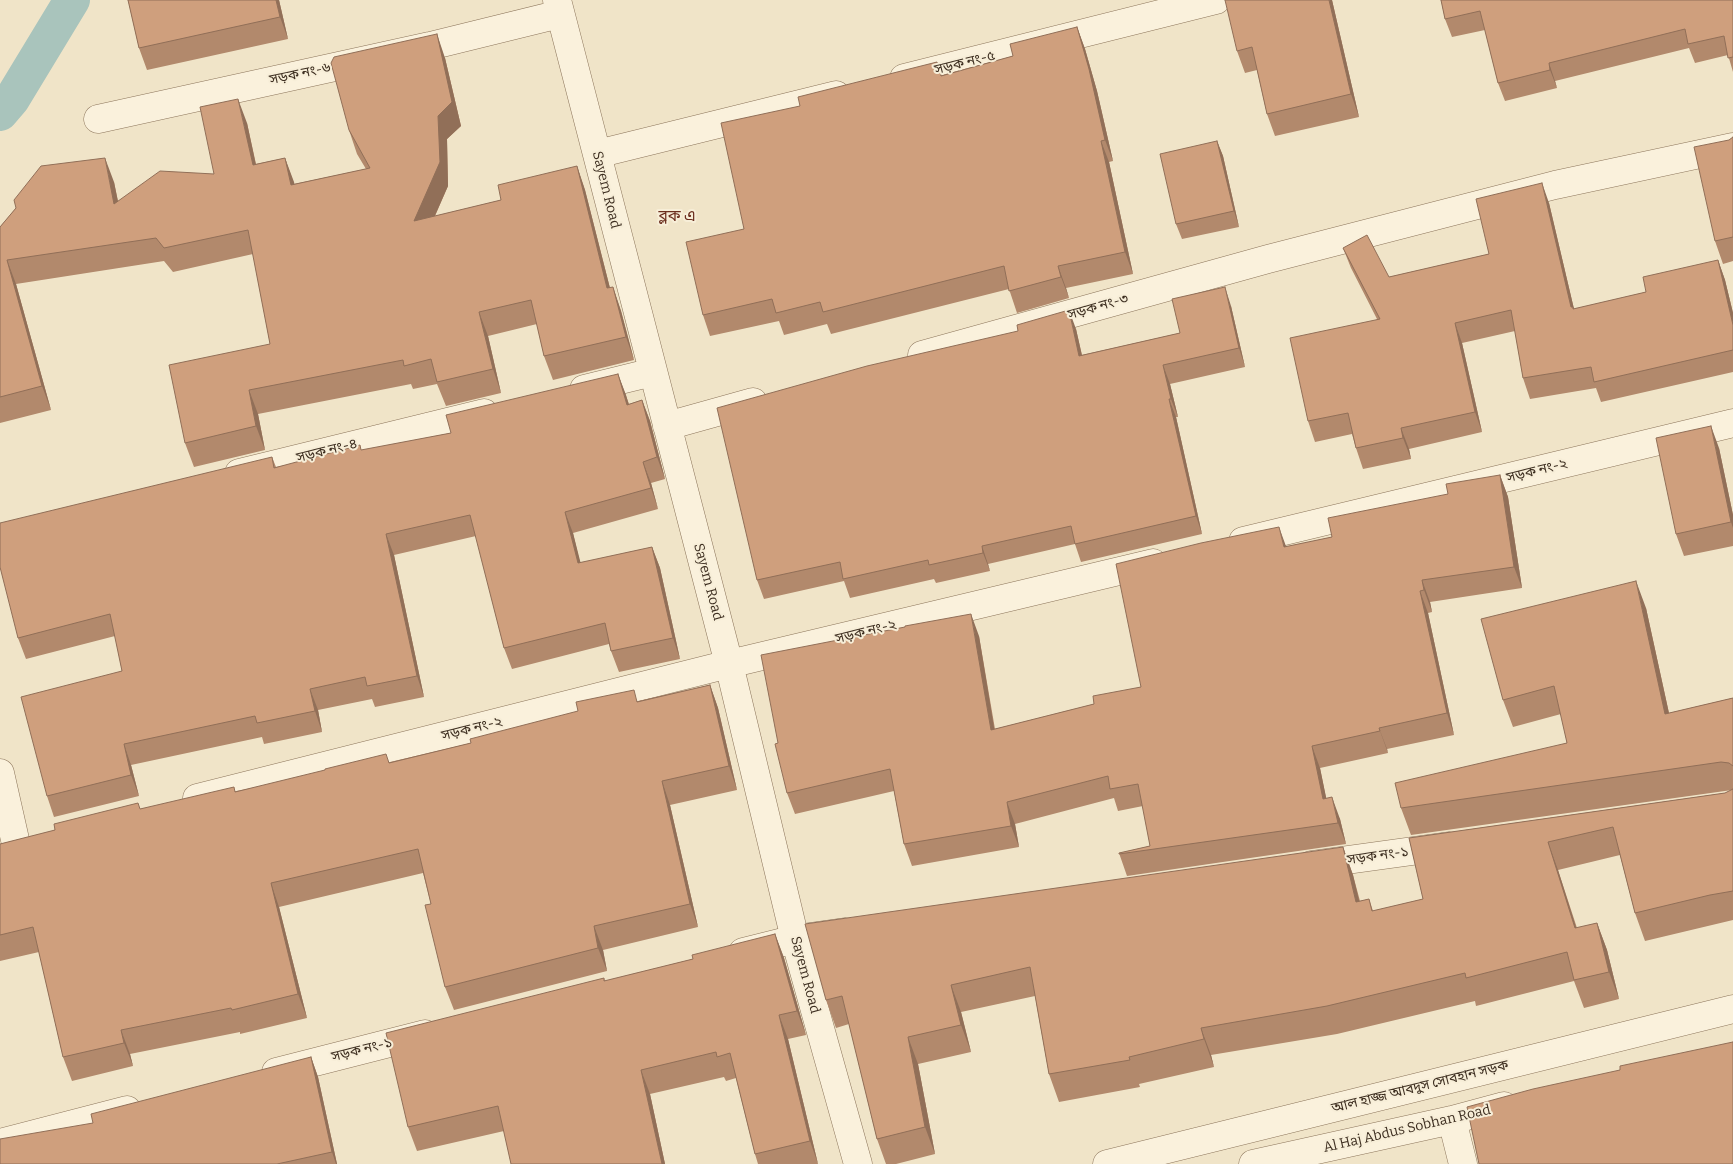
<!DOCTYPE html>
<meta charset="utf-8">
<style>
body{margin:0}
canvas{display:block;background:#f0e4c8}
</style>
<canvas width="1733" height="1164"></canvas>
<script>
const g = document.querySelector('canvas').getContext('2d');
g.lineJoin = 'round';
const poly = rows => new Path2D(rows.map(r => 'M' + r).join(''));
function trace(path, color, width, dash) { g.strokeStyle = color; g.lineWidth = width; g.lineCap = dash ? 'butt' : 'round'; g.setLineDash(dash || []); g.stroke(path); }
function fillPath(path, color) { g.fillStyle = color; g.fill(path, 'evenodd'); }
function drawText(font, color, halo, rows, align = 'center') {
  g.font = font + ' Bitter,"Noto Sans Bengali",serif'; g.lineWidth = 4; g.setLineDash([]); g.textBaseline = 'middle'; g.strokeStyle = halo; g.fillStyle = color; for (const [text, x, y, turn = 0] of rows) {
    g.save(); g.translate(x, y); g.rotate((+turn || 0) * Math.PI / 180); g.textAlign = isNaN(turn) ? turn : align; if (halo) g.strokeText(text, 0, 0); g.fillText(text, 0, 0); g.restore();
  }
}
trace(poly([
 [0,113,12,99,72,0]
]), '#a9c4bc', 36);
const minor = poly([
 [557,0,729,664,795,939,858,1164],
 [904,78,1216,0],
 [98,119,430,46,560,14],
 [597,154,836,95],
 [922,355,1268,259,1555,185,1733,147],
 [584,389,653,372],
 [667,426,753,402],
 [239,473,484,413],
 [1243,541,1733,423],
 [0,773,16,844],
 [197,798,729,664,1153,563],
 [1311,865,1449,846],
 [743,952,795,939,845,932],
 [276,1072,425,1034],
 [1452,1120,1463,1164],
 [0,1143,127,1110],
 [1107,1164,1733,1009],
 [1253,1164,1452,1120,1504,1106]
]);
trace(minor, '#8d765c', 29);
trace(minor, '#faf1dc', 28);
fillPath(poly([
 [128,0,279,0,288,39,147,70,139,48],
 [1332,0,1359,117,1275,136,1267,114,1257,70,1245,73,1237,51],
 [1441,0,1733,0,1733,72,1728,55,1695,63,1689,48,1555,81,1557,88,1505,101,1498,83,1485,30,1452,37,1445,19],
 [1077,27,1085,49,1097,91,1113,161,1109,162,1133,274,1066,288,1069,298,1017,313,1009,289,831,334,827,324,784,335,779,321,710,336,703,315,744,229,800,106,937,62,942,75,1013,56],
 [445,58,461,126,447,139,448,186,435,216,501,200,577,166,585,190,610,288,613,287,621,311,634,360,553,380,544,356,537,324,488,336,501,393,446,406,437,384,413,389,411,384,258,414,265,450,194,467,185,443,270,344,253,254,173,272,164,261,16,284,51,410,0,423,0,227,16,208,114,182,118,201,214,174,247,123,256,164,285,158,294,184,366,169,357,154,349,130],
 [1733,137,1733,261,1723,264,1715,241,1729,140],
 [1217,141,1223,156,1239,227,1182,239,1176,224],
 [1549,203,1574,309,1646,292,1718,260,1725,280,1733,313,1733,372,1601,402,1596,388,1530,399,1523,378,1515,331,1462,343,1482,432,1409,449,1411,459,1363,469,1356,448,1352,434,1315,442,1308,421,1377,319,1351,268,1343,248,1389,277,1489,254],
 [1231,306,1245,367,1170,384,1178,417,1176,417,1202,534,1081,562,1075,544,988,564,990,571,936,583,934,579,850,598,844,581,764,599,757,580,1076,329,1082,355,1180,333],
 [618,374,629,404,642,400,650,421,665,479,651,483,658,509,573,533,580,563,652,547,660,568,680,659,619,672,611,651,609,644,512,669,504,648,476,536,394,555,424,697,375,707,372,699,318,710,322,732,264,744,262,737,131,765,139,796,54,817,47,796,122,671,115,636,26,659,18,638,272,457,276,467,451,433],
 [1719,448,1733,515,1733,546,1684,556,1676,534],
 [1500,475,1508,497,1522,588,1430,602,1432,612,1428,613,1454,735,1387,749,1388,753,1320,768,1326,798,1340,819,1346,844,1127,876,1119,853,1150,846,1143,806,1118,811,1114,798,1015,824,1019,847,912,866,904,844,894,791,795,814,787,793,778,743,979,636,995,729,1094,704,1141,687,1286,547,1332,537,1448,494],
 [1646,608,1669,713,1733,698,1733,920,1645,941,1635,913,1620,855,1558,870,1577,928,1597,923,1607,950,1619,999,1584,1008,1574,981,1476,1006,1475,1001,1337,1034,1211,1055,1214,1067,1139,1084,1140,1087,1059,1102,1049,1074,1035,996,961,1012,971,1052,918,1064,935,1154,896,1164,886,1164,877,1139,849,1024,836,1028,826,1000,1343,847,1353,875,1360,901,1369,899,1373,911,1423,899,1409,838,1725,793,1732,790,1411,835,1401,808,1567,743,1561,714,1513,727,1503,700],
 [710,685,718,708,737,790,670,805,698,927,603,950,607,971,454,1010,445,987,431,904,423,873,279,907,307,1018,240,1034,240,1032,130,1054,133,1066,72,1081,63,1057,39,952,0,961,0,844,141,809,390,762,471,743,638,701],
 [775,934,784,958,806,1035,788,1039,818,1164,758,1164,755,1154,736,1078,726,1081,724,1077,650,1094,665,1164,511,1164,504,1131,417,1151,408,1127,604,978,605,981,693,959],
 [311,1057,318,1077,337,1164,0,1164,93,1123]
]), '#b2896c');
fillPath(poly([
 [276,0,279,0,288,39,280,17],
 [1329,0,1332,0,1359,117,1351,94],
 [1077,27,1085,49,1097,91,1113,161,1105,140],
 [437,34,445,58,461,126,447,139,448,186,422,245,414,221,438,116],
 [1549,63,1555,81,1557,88,1550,70],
 [238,99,247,123,261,189,253,165],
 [1101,141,1109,162,1133,274,1125,252],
 [1217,141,1223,156,1239,227,1234,211],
 [105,158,114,182,123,227,114,204],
 [285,158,294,182,300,209,291,185],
 [577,166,585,190,616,312,607,288],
 [1542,183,1549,203,1574,309,1571,307],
 [7,260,16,284,51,410,42,386],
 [1718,260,1725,280,1733,313,1733,325],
 [1058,266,1066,288,1069,298,1061,277],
 [613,287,621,311,634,360,626,337],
 [1225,287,1231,306,1245,367,1239,348],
 [1069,310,1076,329,1086,374,1079,356],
 [479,312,488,336,501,393,493,369],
 [1455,323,1462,343,1482,432,1475,412],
 [1163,365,1170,384,1178,417,1171,399],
 [618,374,626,395,635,426,627,405],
 [249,390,258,414,265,450,256,426],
 [1169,399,1176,417,1202,534,1196,516],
 [642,400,650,421,665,479,657,457],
 [1711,426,1719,448,1733,515,1733,528,1731,522],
 [1401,428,1409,449,1411,459,1403,438],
 [643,462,651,483,658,509,651,488],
 [1500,475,1508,497,1522,588,1514,567],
 [565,512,573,533,586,584,578,563],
 [1279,527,1287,549,1284,547],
 [386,534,394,555,424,697,417,676],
 [982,546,988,564,990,571,983,553],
 [652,547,660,568,680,659,673,638],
 [1422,580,1430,602,1432,612,1424,590],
 [1636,581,1646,608,1675,741,1665,714],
 [1420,591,1428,613,1454,735,1447,713],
 [971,614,979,636,998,752,991,730],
 [710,685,718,708,737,790,729,766],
 [310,689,318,710,322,732,315,711],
 [1379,728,1387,749,1388,753,1380,731],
 [124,744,131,765,139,796,131,775],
 [1312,746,1320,768,1331,821,1323,799],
 [662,781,670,805,698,927,690,904],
 [1332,797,1340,819,1346,844,1338,823],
 [1007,802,1015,824,1019,847,1011,826],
 [1548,842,1558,870,1585,956,1575,928],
 [1343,847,1353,875,1366,930,1356,902],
 [271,883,279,907,307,1018,298,994],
 [1597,923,1607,950,1619,999,1609,972],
 [594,926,603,950,607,971,598,948],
 [775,934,784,958,806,1035,797,1011],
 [951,985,961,1012,971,1052,961,1025],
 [779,1015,788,1039,818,1164,810,1141],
 [1201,1028,1211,1055,1214,1067,1204,1039],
 [121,1030,130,1054,133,1066,124,1043],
 [908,1037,918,1064,935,1154,925,1127],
 [311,1057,318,1077,337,1164,336,1164,332,1152],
 [641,1070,650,1094,665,1164,662,1164]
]), '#916f58');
const building = poly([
 [128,0,276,0,280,17,139,48,128,0],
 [1225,0,1329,0,1351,94,1267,114,1252,47,1237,51,1225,0],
 [1441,0,1733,0,1733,57,1728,58,1724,36,1688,44,1685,29,1549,63,1550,70,1498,83,1480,11,1445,19,1441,0],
 [1077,27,1089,69,1105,140,1101,141,1125,252,1058,266,1061,277,1009,291,1004,266,823,312,820,302,776,313,772,299,703,315,686,242,744,229,721,123,800,106,798,97,937,62,941,76,1013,56,1010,44,1077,27],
 [437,34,452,102,438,116,440,162,414,221,501,200,498,185,577,166,607,288,613,287,626,337,544,356,531,300,479,312,493,369,437,382,431,359,404,366,403,360,249,390,256,426,185,443,169,365,270,344,248,230,164,248,156,238,7,260,42,386,0,397,0,227,16,208,14,200,41,166,105,158,114,204,160,171,214,174,200,107,238,99,253,165,285,158,291,185,370,168,349,130,331,63,334,57,437,34],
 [1733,137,1733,237,1715,241,1694,147,1729,140,1733,137],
 [1217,141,1234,211,1176,224,1160,154,1217,141],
 [1542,183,1571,307,1573,307,1573,309,1646,292,1643,277,1718,260,1733,325,1733,350,1594,382,1591,367,1523,378,1511,310,1455,323,1475,412,1401,428,1403,438,1356,448,1348,413,1308,421,1290,338,1380,319,1343,248,1367,235,1389,277,1489,254,1476,199,1542,183],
 [1225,287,1239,348,1163,365,1171,399,1169,399,1196,516,1075,544,1071,526,982,546,983,553,929,565,928,560,843,579,840,562,757,580,717,408,867,366,1018,331,1017,325,1069,310,1079,356,1180,333,1172,299,1225,287],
 [618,374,627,405,642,400,657,457,643,462,651,488,565,512,578,563,652,547,673,638,611,651,605,623,504,648,470,515,386,534,417,676,367,686,365,677,310,689,315,711,257,723,255,716,124,744,131,775,47,796,21,697,122,671,110,614,18,638,0,567,0,523,272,457,274,468,360,445,361,450,451,433,446,415,618,374],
 [1711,426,1731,522,1676,534,1656,438,1711,426],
 [1500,475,1514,567,1422,580,1424,590,1420,591,1447,713,1379,728,1380,731,1312,746,1323,799,1332,797,1338,823,1119,854,1119,853,1150,846,1138,784,1110,789,1108,776,1007,802,1011,826,904,844,890,769,787,793,775,744,778,743,761,655,905,627,905,626,971,614,991,730,1094,704,1093,696,1141,687,1116,564,1201,543,1279,527,1284,547,1332,537,1328,518,1448,494,1446,484,1500,475],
 [1636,581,1665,714,1733,698,1733,766,1729,763,1721,762,1401,808,1395,783,1567,743,1554,686,1503,700,1481,619,1636,581],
 [710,685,729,766,662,781,690,904,594,926,598,948,445,987,425,905,431,904,418,849,271,883,298,994,232,1010,231,1008,121,1030,124,1043,63,1057,33,927,0,935,0,844,55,830,54,824,138,803,140,809,234,787,235,792,325,770,325,769,386,754,389,763,471,743,470,739,578,711,576,702,634,690,637,702,710,685],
 [1733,789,1733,891,1710,895,1635,913,1613,827,1548,842,1575,928,1597,923,1609,972,1574,980,1567,952,1466,978,1465,973,1327,1006,1201,1028,1204,1039,1129,1057,1130,1060,1049,1074,1030,967,951,985,961,1025,908,1037,925,1127,877,1139,842,996,826,1000,805,924,1343,847,1356,902,1369,899,1372,911,1423,899,1409,838,1725,793,1733,789],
 [775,934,797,1011,779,1015,810,1141,755,1154,730,1053,717,1057,716,1052,641,1070,662,1164,511,1164,498,1106,408,1127,386,1033,604,978,604,981,693,959,692,955,775,934],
 [1733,1042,1733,1164,1479,1164,1467,1107,1533,1089,1620,1070,1620,1066,1733,1042],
 [311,1057,332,1152,277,1164,0,1164,0,1139,93,1123,91,1114,311,1057]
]);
fillPath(building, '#cf9f7d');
trace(building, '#916f58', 1);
drawText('14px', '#3d2e20', '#f7eed8', [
 ["সড়ক নং-৫",965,63,-14],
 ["সড়ক নং-৬",300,74,-12],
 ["Sayem Road",606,190,76],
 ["সড়ক নং-৩",1098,307,-16],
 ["সড়ক নং-৪",327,451,-14],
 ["সড়ক নং-২",1537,471,-14],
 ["Sayem Road",708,582,75],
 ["সড়ক নং-২",866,632,-14],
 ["সড়ক নং-২",472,729,-14],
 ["সড়ক নং-১",1378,856,-8],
 ["Sayem Road",805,975,75],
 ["সড়ক নং-১",362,1050,-14],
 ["আল হাজ্জ আবদুস সোবহান সড়ক",1420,1087,-14],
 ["Al Haj Abdus Sobhan Road",1407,1129,-13]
]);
drawText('16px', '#6b2e1e', '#f7eed8', [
 ["ব্লক এ",677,217]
]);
</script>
